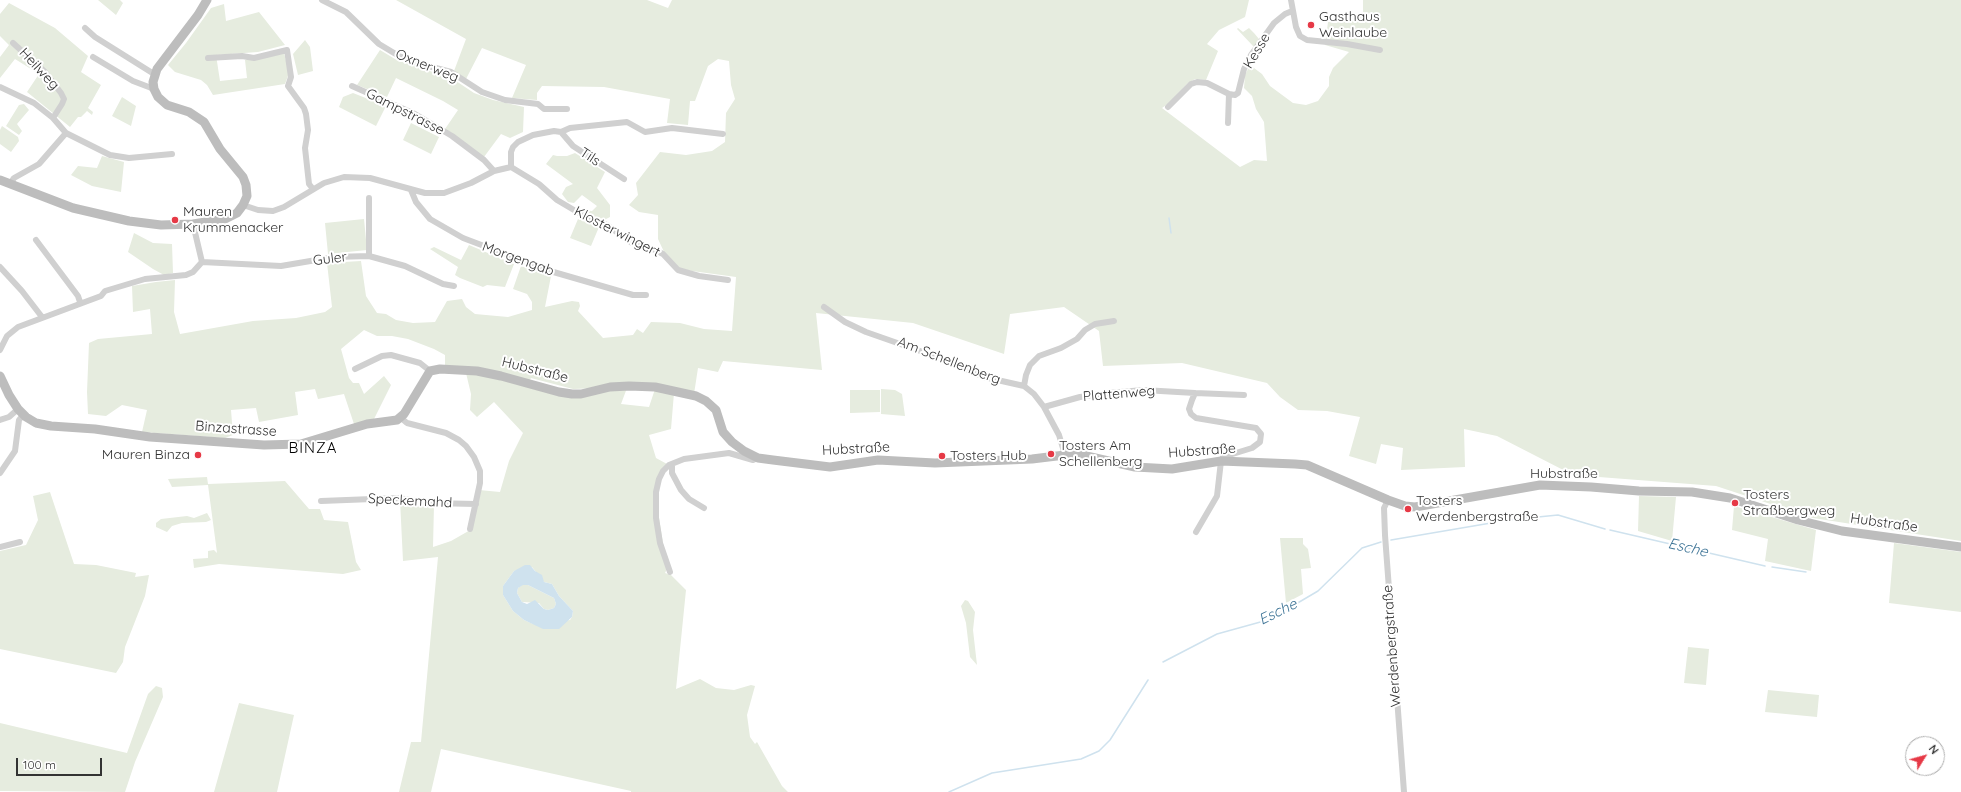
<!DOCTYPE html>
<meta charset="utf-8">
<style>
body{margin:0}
#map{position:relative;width:1961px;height:792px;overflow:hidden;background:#fff;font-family:Quicksand,sans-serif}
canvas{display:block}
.north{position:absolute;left:1905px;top:736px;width:40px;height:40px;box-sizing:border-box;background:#fff;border:1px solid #adadad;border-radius:50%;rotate:53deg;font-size:11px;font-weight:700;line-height:16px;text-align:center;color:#333}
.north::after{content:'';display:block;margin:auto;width:14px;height:18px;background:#e63946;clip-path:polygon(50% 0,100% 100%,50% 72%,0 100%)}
.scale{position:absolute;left:16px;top:758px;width:86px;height:18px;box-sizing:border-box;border:2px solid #333;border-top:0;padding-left:5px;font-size:12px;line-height:14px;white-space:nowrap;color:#333;-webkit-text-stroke:3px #fff;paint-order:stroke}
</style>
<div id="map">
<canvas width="1961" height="792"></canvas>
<div class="north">N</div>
<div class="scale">100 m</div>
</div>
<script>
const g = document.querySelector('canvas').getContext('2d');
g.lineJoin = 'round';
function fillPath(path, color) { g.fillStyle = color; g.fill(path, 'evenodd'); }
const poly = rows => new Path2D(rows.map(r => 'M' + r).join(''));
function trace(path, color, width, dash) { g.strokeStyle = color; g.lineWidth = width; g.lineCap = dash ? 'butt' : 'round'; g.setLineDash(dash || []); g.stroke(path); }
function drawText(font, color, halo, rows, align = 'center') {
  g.font = font + ' Quicksand,sans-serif'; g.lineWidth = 4; g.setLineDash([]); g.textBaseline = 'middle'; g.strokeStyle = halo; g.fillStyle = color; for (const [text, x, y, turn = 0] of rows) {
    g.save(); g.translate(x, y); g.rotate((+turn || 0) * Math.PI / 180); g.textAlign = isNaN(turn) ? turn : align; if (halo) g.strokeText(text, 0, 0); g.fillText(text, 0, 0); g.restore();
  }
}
fillPath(poly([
 [98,0,120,0,123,3,116,15],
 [396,0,647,0,668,8,672,0,1249,0,1245,17,1219,30,1207,44,1218,51,1206,80,1195,79,1187,84,1169,103,1162,108,1240,167,1254,160,1267,161,1264,122,1256,109,1252,96,1244,88,1245,75,1250,65,1262,74,1270,86,1293,103,1306,105,1318,101,1329,86,1329,77,1333,68,1349,52,1325,45,1328,22,1348,22,1363,16,1363,0,1961,0,1961,541,1813,518,1716,486,1573,475,1497,436,1464,429,1465,467,1401,470,1403,448,1381,444,1376,464,1349,456,1360,417,1327,411,1298,410,1280,397,1267,383,1182,363,1103,366,1099,331,1064,307,1010,314,1004,354,913,323,816,313,822,370,723,361,718,372,698,368,694,394,655,386,573,389,531,378,529,382,445,369,445,355,434,349,408,339,392,336,377,336,364,330,341,349,349,378,353,383,359,383,364,394,384,376,391,385,374,419,354,424,344,394,318,399,315,389,295,392,298,415,259,422,256,408,231,410,233,435,225,438,142,432,147,410,122,405,106,416,88,414,87,392,89,343,98,339,152,334,150,309,133,312,132,286,156,282,175,280,174,312,180,334,253,321,296,318,325,312,332,307,327,263,361,261,366,296,377,313,386,314,396,320,413,323,435,322,447,301,462,299,466,307,475,314,508,317,532,310,532,302,527,294,513,289,521,266,551,276,545,307,572,301,579,302,580,306,578,311,603,338,633,335,637,329,643,333,651,322,680,323,704,329,732,331,736,277,685,270,675,266,665,254,658,239,658,215,639,212,629,205,638,195,636,183,660,152,686,155,712,151,725,142,726,113,735,99,731,85,729,61,718,59,708,66,695,101,690,101,688,125,667,123,670,99,604,87,542,86,537,93,537,100,512,98,526,65,482,48,466,79,454,71,466,39],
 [9,3,55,28,88,56,81,72,101,85,88,108,93,112,92,115,87,111,81,117,78,117,70,127,27,92,39,74,15,59,0,78,0,57,9,45,0,36,0,14],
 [224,4,226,21,259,12,285,45,258,52,216,55,220,81,247,78,245,60,284,53,289,73,285,84,213,95,207,85,201,80,175,72,168,65,186,43,211,8],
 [1238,28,1243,32,1249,28,1254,33,1259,39,1256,46,1253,46,1237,29],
 [305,40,310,47,313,71,298,75,293,54],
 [380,50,395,59,453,79,474,93,493,100,524,107,523,132,510,138,501,134,484,157,445,129,458,110,443,101,396,78,387,97,357,85],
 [353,93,386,106,376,126,339,107,343,97],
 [122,97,136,106,131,126,112,116],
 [24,104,29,110,17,124,22,131,19,135,6,126,19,105],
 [411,123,439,137,431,154,403,140],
 [2,126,18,137,19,141,11,152,0,144,0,130],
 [575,153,605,172,597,188,610,205,610,217,604,220,586,213,583,210,592,211,597,206,582,195,574,203,568,202,562,194,566,187,573,184,546,164,553,155,557,156,567,156],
 [102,156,124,162,121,192,92,186,71,175,78,166,97,168],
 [364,219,367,250,328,254,325,223],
 [578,219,599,227,591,246,570,238],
 [134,233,153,243,172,244,173,273,164,275,153,269,128,252],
 [469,245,514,264,505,287,487,285,483,287,460,278,455,275,458,267,430,249,434,247,461,260],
 [466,373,477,373,552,392,627,388,621,404,649,407,655,389,674,393,671,429,649,435,656,458,667,464,655,492,667,569,665,573,671,575,686,590,676,689,700,679,716,688,734,690,751,685,755,686,747,715,750,737,755,744,757,742,782,786,788,792,631,792,631,791,441,749,431,792,399,792,411,742,421,742,438,557,403,561,400,500,434,505,433,547,451,541,472,529,479,490,500,492,509,461,523,433,494,402,477,417,470,410,471,394],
 [532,567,544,582,552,584,559,596,573,611,572,617,570,620,533,624,524,620,513,611,503,595,503,586,514,571],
 [881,389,895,390,902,394,905,416,881,414],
 [850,390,880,390,880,412,850,413],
 [207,477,208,484,285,481,309,509,320,509,324,520,348,522,356,562,361,570,343,574,219,564,194,568,193,559,208,558,208,551,214,550,217,553,208,485,172,487,168,479],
 [50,492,74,564,96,565,136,573,135,577,149,575,145,596,125,647,123,662,116,673,0,649,0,551,26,545,38,520,33,496],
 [1639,496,1676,497,1672,541,1638,531],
 [1734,506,1816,530,1811,571,1765,561,1768,539,1732,530],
 [207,513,211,520,206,522,182,523,172,526,167,532,156,527,156,523,161,519,187,516,194,518],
 [1280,538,1303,538,1303,544,1308,549,1311,568,1301,569,1303,594,1286,603],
 [1894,543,1961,552,1961,612,1889,603],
 [522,585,528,585,554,598,556,604,554,608,548,610,544,609,539,603,522,602,517,593,518,588],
 [965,600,968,601,975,612,973,630,977,665,970,657,966,623,961,606],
 [1688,647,1709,649,1706,685,1684,683],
 [156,686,162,688,163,697,135,762,125,792,0,791,0,723,127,753,148,694],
 [1768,690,1819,695,1817,717,1765,712],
 [239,703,294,715,277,792,214,792]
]), '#e6ecdf');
fillPath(poly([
 [525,565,530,565,535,571,542,575,544,582,552,584,559,596,573,611,572,617,559,629,543,629,524,620,513,611,503,595,503,586,514,571],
 [523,585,528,585,554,598,556,604,554,608,548,610,544,609,535,600,527,604,522,602,517,593,518,588]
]), '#cfe2ee');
trace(poly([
 [1169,218,1171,233],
 [1498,521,1558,515,1605,529],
 [1610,530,1765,566],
 [1391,540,1491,523],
 [1772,567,1806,572],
 [1163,662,1217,634,1264,621,1284,611,1318,591,1362,548,1381,542],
 [949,792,992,773,1081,759,1099,751,1110,740,1148,680]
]), '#cfe2ee', 1.5);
trace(poly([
 [322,0,346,12,379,44,399,56,417,63,451,72,482,92,505,100,538,104,544,109,567,109],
 [1291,0,1296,27,1300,36,1307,40,1347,44,1380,50],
 [85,28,95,37,154,74],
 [13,43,45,72,61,93,64,99,62,104,53,118],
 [93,57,133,81,154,89],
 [208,58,242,56,254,58,287,50,291,77,288,86,304,108,306,114,308,130,305,148,309,184,313,189],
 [352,86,415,114,452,136,484,160,494,171],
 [0,87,34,103,53,118,66,133,39,164,14,178,10,184],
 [1168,107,1191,84,1197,82,1207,83,1229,94,1235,95,1238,93,1244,69,1251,55,1274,23,1285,14,1292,11],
 [1228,123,1229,94],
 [561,132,573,146,624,179],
 [66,133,110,155,129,158,172,154],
 [511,167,539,184,557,200,579,213,607,225,632,243,655,250,663,254,678,270,699,276,728,280],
 [511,167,511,152,513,147,518,142,533,135,554,131,561,132,570,128,627,122,645,132,672,128,723,134],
 [411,190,416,202,430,219,463,238,550,271,633,295,646,295],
 [369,198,369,256],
 [243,205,258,210,273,211,284,207,324,183,344,177,370,178,425,193,444,193,471,183,494,171,511,167],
 [36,240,78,296,80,302],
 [202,262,281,266,334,257,369,256,405,266,443,284,454,286],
 [0,267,22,291,42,317],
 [824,307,845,322,866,332,943,359,984,377,1024,386,1034,394,1044,407,1059,435,1065,455],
 [0,350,7,336,18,327,101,296,105,291,145,279,186,275,193,272,202,262,193,224],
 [355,369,382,356,391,355,420,363,430,371],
 [1024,386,1026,375,1030,365,1039,356,1061,348,1077,339,1085,330,1095,324,1114,321],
 [1044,407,1080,397,1109,393,1143,390,1195,393],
 [401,418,407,423,446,433,459,440,466,446,474,457,480,471,480,483,470,529],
 [0,420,9,417,18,409],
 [672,464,672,473,681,490,689,499,704,508],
 [0,473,15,451,19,420,23,415],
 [1388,500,1384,508,1385,535,1404,792],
 [321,501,398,498,430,503,476,504],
 [1196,532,1217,496,1221,461,1223,457,1252,448,1260,442,1261,434,1256,428,1196,418,1191,414,1189,409,1192,400,1195,393,1244,395],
 [0,547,20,542],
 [670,572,660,543,656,518,656,492,659,479,663,471,669,465,684,459,729,453,753,460,757,458]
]), '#d0d0d0', 6);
trace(poly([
 [0,180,73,208,129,221,161,225,193,224,225,219,237,213,243,205,247,196,246,185,243,177,220,149,204,122,189,112,167,105,158,97,154,89,153,82,157,69,198,15,207,0],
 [0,376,9,395,18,409,26,417,36,423,51,426,95,429,150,437,264,445,301,444,367,424,397,420,404,414,430,371,440,369,477,371,501,376,559,392,572,394,581,394,610,387,629,386,655,387,696,396,706,401,716,410,723,432,732,442,744,451,758,458,773,460,830,467,878,460,935,463,1032,459,1065,455,1082,455,1135,467,1172,469,1221,461,1295,464,1307,465,1388,500,1405,506,1415,507,1540,485,1591,487,1639,491,1692,492,1730,498,1798,520,1842,531,1961,547]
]), '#bdbdbd', 9);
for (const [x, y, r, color] of [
 [1311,25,4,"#e63946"],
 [175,220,4,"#e63946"],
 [1051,454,4,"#e63946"],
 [198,455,4,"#e63946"],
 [942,456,4,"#e63946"],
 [1735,503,4,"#e63946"],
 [1408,509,4,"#e63946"]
]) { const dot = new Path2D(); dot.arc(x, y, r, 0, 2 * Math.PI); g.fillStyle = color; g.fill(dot); trace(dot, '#fff', 1.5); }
drawText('14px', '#333', '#fff', [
 ["Gasthaus",1319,17],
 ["Weinlaube",1319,33],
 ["Mauren",183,212],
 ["Krummenacker",183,228],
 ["Tosters Am",1059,446],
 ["Schellenberg",1059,462],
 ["Mauren Binza",190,455,"right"],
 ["Tosters Hub",950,456],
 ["Tosters",1743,495],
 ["Straßbergweg",1743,511],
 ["Tosters",1416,501],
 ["Werdenbergstraße",1416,517]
], 'left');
drawText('14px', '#333', '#fff', [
 ["Kesse",1257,51,-59],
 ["Oxnerweg",427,66,22],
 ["Heilweg",39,69,47],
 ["Gampstrasse",405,112,27],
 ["Tils",590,157,33],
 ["Klosterwingert",617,232,27],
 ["Guler",330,259,-7],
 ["Morgengab",518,259,20],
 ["Am Schellenberg",949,361,21],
 ["Hubstraße",535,370,14],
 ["Plattenweg",1119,394,-5],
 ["Binzastrasse",236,429,4],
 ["Hubstraße",856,449,-3],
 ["Hubstraße",1202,451,-4],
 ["Hubstraße",1564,474],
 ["Speckemahd",410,501,3],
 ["Hubstraße",1884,523,8],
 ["Werdenbergstraße",1392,646,-94]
]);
g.letterSpacing = '1px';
drawText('15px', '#000', '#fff', [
 ["BINZA",313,448]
]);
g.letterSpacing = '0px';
drawText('italic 15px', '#3f7597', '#fff', [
 ["Esche",1688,548,13],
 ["Esche",1278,612,-26]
]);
</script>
